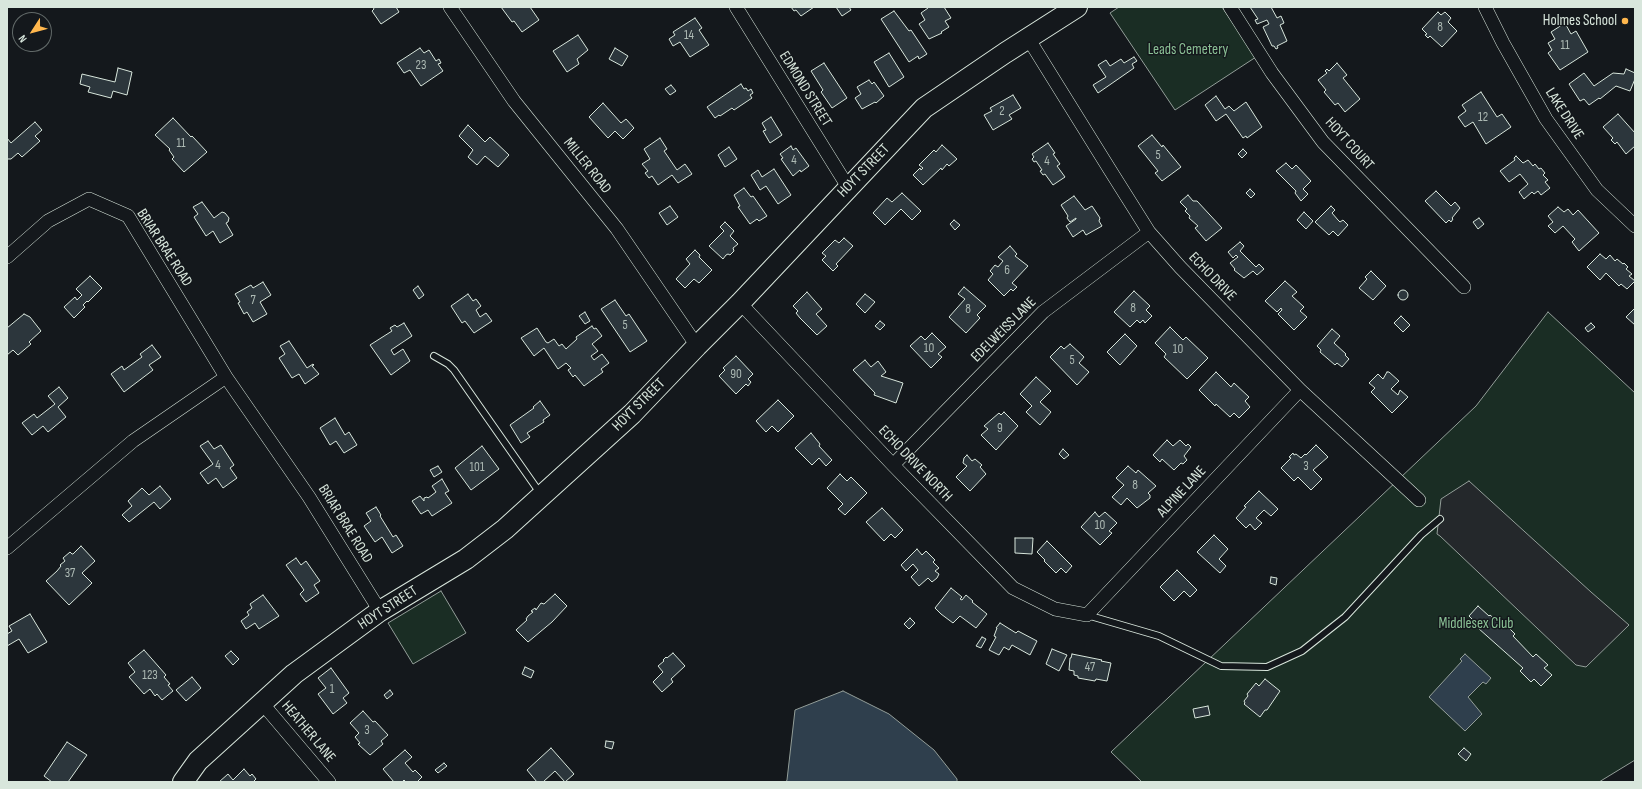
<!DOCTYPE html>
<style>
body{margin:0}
#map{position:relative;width:1642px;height:789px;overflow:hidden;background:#14181c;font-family:"Sofia Sans Condensed",sans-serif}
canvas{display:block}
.frame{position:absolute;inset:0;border:8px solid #d8e6dc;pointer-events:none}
.north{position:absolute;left:12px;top:12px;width:40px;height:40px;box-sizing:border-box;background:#14181c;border:1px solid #626a69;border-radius:50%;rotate:234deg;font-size:11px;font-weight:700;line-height:16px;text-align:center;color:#d8e6dc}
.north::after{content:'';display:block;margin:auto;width:14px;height:18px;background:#ffb74d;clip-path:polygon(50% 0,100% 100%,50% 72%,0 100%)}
</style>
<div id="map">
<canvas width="1642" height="789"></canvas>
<div class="frame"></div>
<div class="north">N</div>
</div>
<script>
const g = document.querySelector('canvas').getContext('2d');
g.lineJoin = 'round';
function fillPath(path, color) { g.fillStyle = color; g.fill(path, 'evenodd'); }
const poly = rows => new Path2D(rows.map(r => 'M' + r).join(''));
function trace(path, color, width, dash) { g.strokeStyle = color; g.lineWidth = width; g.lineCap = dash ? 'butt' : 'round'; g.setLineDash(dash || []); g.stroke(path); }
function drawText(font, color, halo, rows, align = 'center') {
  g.font = font + ' "Sofia Sans Condensed",sans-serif'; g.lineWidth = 3; g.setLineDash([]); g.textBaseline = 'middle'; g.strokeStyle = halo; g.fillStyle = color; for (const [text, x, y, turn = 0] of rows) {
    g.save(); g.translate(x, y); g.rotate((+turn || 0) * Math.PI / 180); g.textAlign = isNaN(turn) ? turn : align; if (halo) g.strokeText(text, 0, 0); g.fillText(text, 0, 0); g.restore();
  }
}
const green = poly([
 [1119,7,1222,7,1256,57,1175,110,1110,13,1119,7],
 [1548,312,1635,393,1635,760,1599,782,1142,782,1111,752,1476,406,1548,312],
 [441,591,466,633,413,664,388,623,441,591]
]);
fillPath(green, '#1a2d24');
trace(green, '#939e99', 1);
const parking = poly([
 [1469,481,1591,592,1629,625,1586,667,1576,665,1440,536,1437,534,1441,499,1469,481]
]);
fillPath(parking, '#24282b');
trace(parking, '#939e99', 1);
const water = poly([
 [1465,654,1491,678,1486,684,1483,682,1468,697,1482,714,1465,731,1429,697,1462,661,1460,659,1465,654],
 [843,691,889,714,934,750,957,779,957,782,786,782,787,780,795,710,843,691]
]);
fillPath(water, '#2f3f4d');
trace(water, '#939e99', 1);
const building = poly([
 [373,7,396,7,399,12,381,24,372,11,374,9,373,7],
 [501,7,530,7,539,20,522,32,514,21,512,22,501,7],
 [791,7,814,7,801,16,796,10,794,11,791,7],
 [836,7,849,7,851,10,842,16,836,7],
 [928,7,944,7,951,18,945,21,949,27,941,32,942,33,929,39,919,24,925,20,921,13,928,8,928,7],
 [1250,7,1271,7,1277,18,1281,16,1284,23,1280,25,1287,41,1277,46,1278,48,1276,49,1274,46,1272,46,1263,27,1269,24,1267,20,1257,24,1255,20,1258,19,1250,7],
 [894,11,909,31,911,30,927,54,919,59,918,56,909,62,881,19,894,11],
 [1438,12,1441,15,1445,12,1451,18,1448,22,1457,31,1442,47,1430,36,1428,38,1425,35,1427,34,1422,29,1438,12],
 [695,18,702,28,699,30,709,45,690,57,680,42,673,46,669,39,675,35,673,32,695,18],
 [1565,23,1571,34,1576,31,1588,52,1560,70,1548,53,1552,50,1548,43,1555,39,1551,32,1565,23],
 [578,35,588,50,577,59,579,64,567,72,553,51,578,35],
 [420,48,424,53,429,50,436,61,439,59,441,63,438,64,443,71,421,86,410,70,404,73,397,63,420,48],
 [615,48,628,56,622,66,609,59,615,48],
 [889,53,904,77,889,87,874,62,889,53],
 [1134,57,1137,61,1132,64,1134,68,1098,93,1093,85,1106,77,1098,65,1106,60,1110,66,1121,59,1124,63,1134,57],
 [824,63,847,98,832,108,821,92,823,90,811,71,824,63],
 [1337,63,1347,75,1343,78,1360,99,1345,112,1338,103,1335,105,1324,92,1326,90,1318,80,1327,73,1325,71,1327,69,1329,71,1337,63],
 [118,68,132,72,127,95,113,91,111,98,88,92,90,87,80,84,82,74,115,82,118,68],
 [1626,69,1635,73,1635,79,1630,91,1616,86,1600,99,1599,98,1589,105,1584,99,1580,101,1569,84,1584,73,1594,86,1613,73,1624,74,1626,69],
 [869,80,872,84,874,82,884,96,876,103,875,102,862,109,855,98,861,94,857,87,869,80],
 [741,84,744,89,746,88,748,91,751,89,753,93,750,95,752,98,734,110,732,108,720,116,719,115,715,118,707,107,741,84],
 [671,85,676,91,670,95,665,89,671,85],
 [1481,92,1497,117,1502,114,1511,127,1486,144,1473,122,1465,127,1458,117,1466,111,1462,105,1481,92],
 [1013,95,1021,108,1009,115,1012,119,993,130,984,115,992,111,990,108,1013,95],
 [1216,96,1225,109,1229,106,1234,111,1246,102,1262,127,1247,138,1246,136,1243,138,1226,114,1216,121,1205,105,1216,96],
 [603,103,621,123,626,119,634,128,623,139,615,131,608,138,589,117,603,103],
 [1618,114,1635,133,1635,146,1626,154,1617,142,1615,144,1611,140,1613,138,1603,127,1618,114],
 [771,117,782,135,770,143,763,131,766,130,762,123,771,117],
 [173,118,191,137,192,136,207,152,184,172,172,159,174,157,169,150,170,149,155,135,173,118],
 [35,122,42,130,35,136,40,141,22,157,18,153,11,159,7,159,7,138,11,143,35,122],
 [468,125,485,142,490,137,509,155,498,167,485,156,477,165,468,157,473,150,459,136,468,125],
 [1152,135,1162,147,1163,145,1181,167,1162,181,1155,173,1158,171,1138,146,1152,135],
 [660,138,667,149,664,151,677,170,685,164,692,174,678,183,672,175,658,185,652,176,649,178,645,173,648,171,642,164,650,159,644,149,660,138],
 [1048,143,1055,153,1053,154,1060,164,1057,166,1065,177,1053,185,1045,174,1043,175,1040,171,1042,170,1036,161,1034,162,1032,159,1034,157,1032,154,1048,143],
 [942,145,957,159,949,166,947,164,942,170,941,168,923,185,913,175,920,168,921,170,923,168,919,165,934,150,936,152,942,145],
 [791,146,793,150,796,148,809,166,801,172,800,170,793,176,781,159,783,158,780,154,791,146],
 [729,147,737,159,725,167,718,155,729,147],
 [1243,149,1247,153,1242,158,1238,154,1243,149],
 [1516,156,1523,163,1528,160,1533,166,1535,164,1539,169,1541,168,1545,173,1543,175,1548,180,1545,182,1550,188,1541,195,1538,191,1534,194,1532,192,1524,199,1519,192,1528,184,1520,174,1509,182,1500,171,1515,160,1514,158,1516,156],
 [1286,163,1292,169,1296,165,1311,181,1303,189,1308,194,1301,201,1295,193,1296,191,1276,171,1286,163],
 [774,169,791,195,778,204,766,186,760,190,751,175,758,170,762,177,774,169],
 [744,188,751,197,753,196,767,216,759,221,757,219,750,224,738,207,740,206,734,195,744,188],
 [1250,189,1255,194,1251,198,1246,193,1250,189],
 [1436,191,1451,206,1455,202,1460,208,1452,218,1453,219,1451,222,1449,220,1446,223,1425,201,1436,191],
 [902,193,921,211,912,220,901,209,885,225,873,213,887,198,892,202,902,193],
 [1188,195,1193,201,1197,201,1222,228,1206,241,1195,228,1198,226,1189,218,1190,216,1185,211,1187,209,1180,202,1188,195],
 [1074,196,1085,210,1092,206,1100,218,1099,221,1102,226,1086,235,1083,230,1073,237,1066,226,1076,219,1076,218,1070,222,1067,218,1068,216,1061,205,1074,196],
 [202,202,214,218,222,212,225,213,229,218,228,222,226,223,233,235,220,243,213,231,206,236,194,217,198,214,193,207,202,202],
 [670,206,678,217,667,225,659,213,670,206],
 [1331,206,1335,210,1332,213,1338,220,1340,222,1343,220,1348,225,1338,236,1333,231,1329,235,1315,222,1331,206],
 [1558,207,1564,212,1568,209,1573,215,1578,210,1599,233,1579,251,1572,242,1575,239,1563,226,1555,233,1548,226,1553,222,1548,216,1558,207],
 [1304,212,1313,221,1306,229,1297,220,1304,212],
 [1479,218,1484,224,1478,229,1473,222,1479,218],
 [954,220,960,225,955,230,950,224,954,220],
 [725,222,734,231,730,236,738,244,733,248,734,251,730,255,728,254,726,255,723,259,709,246,724,231,720,227,725,222],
 [844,238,853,246,836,264,838,266,833,271,822,260,826,256,822,253,835,240,839,243,844,238],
 [1240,242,1244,246,1240,251,1256,267,1259,264,1264,269,1257,275,1253,271,1244,278,1234,270,1235,269,1230,263,1238,257,1236,255,1233,258,1228,252,1240,242],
 [1010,246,1017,254,1015,256,1028,266,1012,283,1017,287,1013,291,1011,289,1004,296,988,280,993,274,990,271,995,265,998,267,1003,261,998,257,1010,246],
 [695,250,700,255,699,257,712,270,699,283,694,279,685,288,676,279,690,264,686,259,695,250],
 [1600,254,1606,259,1610,255,1615,261,1617,259,1623,264,1624,263,1628,267,1626,269,1632,274,1629,276,1635,281,1627,289,1621,284,1619,286,1606,273,1600,280,1587,267,1600,254],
 [1371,271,1386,286,1373,300,1359,288,1367,279,1365,277,1371,271],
 [90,276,102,288,88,302,87,301,83,305,85,307,74,318,64,307,75,297,77,300,82,295,76,289,90,276],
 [1285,281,1297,292,1292,296,1304,307,1300,311,1307,317,1294,330,1278,314,1282,310,1281,308,1277,312,1265,301,1285,281],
 [263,282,271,295,260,302,267,314,253,322,247,312,244,314,238,303,240,302,235,294,251,285,253,288,263,282],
 [418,286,424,295,419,299,413,290,418,286],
 [964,287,986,306,977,315,980,318,966,333,949,317,965,299,958,294,964,287],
 '1398 295a5 5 0 1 1 10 0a5 5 0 1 1-10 0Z',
 [1134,291,1150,306,1146,310,1152,316,1145,323,1143,320,1140,323,1137,320,1130,327,1114,312,1134,291],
 [807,292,822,309,816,314,827,326,817,335,800,318,796,313,798,311,793,306,807,292],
 [468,294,473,301,476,299,481,306,476,310,480,317,486,313,492,321,474,333,465,321,462,323,451,306,468,294],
 [865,294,875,302,865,313,856,304,865,294],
 [615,300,626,316,629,314,647,341,630,352,601,309,615,300],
 [1635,308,1635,325,1626,317,1635,308],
 [585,312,590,321,585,324,579,316,585,312],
 [24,314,30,317,41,331,29,342,31,344,18,355,13,350,7,355,7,328,24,314],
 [1401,316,1410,325,1403,332,1394,323,1401,316],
 [880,321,885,325,880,330,875,326,880,321],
 [404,323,412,336,391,350,394,355,403,349,410,361,391,375,370,345,392,331,390,328,395,325,397,327,404,323],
 [1591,323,1595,327,1588,332,1585,328,1591,323],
 [592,326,594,329,596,328,602,336,592,344,598,351,591,356,594,360,602,354,609,363,601,369,603,372,584,386,575,375,573,377,568,370,571,368,566,363,558,369,544,348,534,356,521,338,537,328,546,342,548,343,554,339,559,346,562,344,566,349,577,339,576,337,592,326],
 [1170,327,1183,340,1186,337,1208,358,1187,379,1164,357,1166,354,1155,343,1170,327],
 [1332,329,1340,336,1334,343,1346,354,1345,355,1349,359,1342,367,1337,363,1335,365,1320,352,1321,350,1317,346,1332,329],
 [932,333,946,347,938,354,942,357,931,368,910,346,921,336,925,340,932,333],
 [1125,334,1137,346,1120,365,1107,352,1125,334],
 [289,341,307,368,313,364,314,365,312,366,319,374,305,384,299,374,292,378,279,358,285,354,280,346,289,341],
 [1070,344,1084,357,1079,363,1089,372,1077,385,1050,357,1061,346,1064,349,1070,344],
 [152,345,161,357,149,365,153,370,124,392,111,374,122,366,124,370,142,357,140,354,152,345],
 [736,356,753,374,748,379,751,382,748,386,746,384,736,394,719,376,725,370,723,368,736,356],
 [865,360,871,367,878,361,886,372,881,376,903,383,896,403,874,395,875,393,853,370,865,360],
 [1216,372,1231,387,1234,383,1249,397,1245,401,1250,407,1239,418,1234,413,1230,417,1216,404,1215,406,1199,390,1216,372],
 [1387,372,1389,372,1399,381,1391,389,1398,395,1400,390,1408,397,1392,413,1371,392,1375,388,1369,383,1378,374,1383,379,1387,372],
 [1036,377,1051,391,1040,402,1051,412,1040,425,1026,412,1032,406,1020,394,1036,377],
 [59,387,68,398,58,407,66,417,48,432,43,426,32,435,22,423,34,414,37,418,55,404,48,396,59,387],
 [778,400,794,416,778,432,772,426,766,432,756,421,778,400],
 [540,401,550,415,543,420,544,422,527,433,530,437,521,443,510,425,534,408,533,407,540,401],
 [1004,412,1018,426,996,450,981,435,988,429,984,426,999,413,1001,415,1004,412],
 [335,418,345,435,349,432,357,445,344,453,336,441,330,445,320,428,335,418],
 [811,433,820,444,819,446,832,460,826,466,819,458,812,465,795,448,811,433],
 [1167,440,1173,446,1180,440,1186,446,1188,444,1191,447,1184,456,1187,460,1183,464,1181,463,1174,470,1162,459,1160,462,1153,455,1167,440],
 [208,441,214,449,221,445,234,465,230,468,237,478,223,488,216,478,208,484,200,473,213,464,200,446,208,441],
 [1316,445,1328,457,1313,470,1322,479,1311,490,1298,477,1294,481,1281,468,1291,458,1289,457,1293,453,1294,455,1296,454,1301,458,1305,454,1306,455,1316,445],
 [482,446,499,469,471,490,455,468,482,446],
 [1063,449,1069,455,1064,459,1059,454,1063,449],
 [967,455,972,461,975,459,982,465,980,467,986,474,970,491,956,477,967,466,963,463,964,458,967,455],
 [438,466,442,472,434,477,430,470,438,466],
 [1128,466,1136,473,1138,470,1156,486,1148,493,1150,495,1150,498,1137,508,1127,498,1121,505,1112,497,1124,485,1116,478,1128,466],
 [840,474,847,481,851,477,867,493,845,515,838,509,843,504,827,488,840,474],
 [442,479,449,491,445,493,452,503,432,516,428,510,421,514,412,501,420,496,424,501,424,498,427,497,428,498,436,492,432,486,442,479],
 [160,486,171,499,160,509,154,502,129,522,122,515,132,506,128,501,142,488,149,495,160,486],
 [1259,491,1278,509,1271,516,1264,510,1256,518,1262,523,1255,530,1250,524,1246,528,1236,518,1246,507,1244,506,1259,491],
 [376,507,381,515,380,516,393,537,396,535,403,546,392,553,382,537,375,542,364,526,371,521,366,513,376,507],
 [882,508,903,530,895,538,891,534,884,541,866,522,882,508],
 [1095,512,1099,517,1105,512,1117,523,1109,531,1112,533,1100,545,1081,527,1095,512],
 [1214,535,1228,549,1219,559,1226,566,1220,573,1197,552,1214,535],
 [1015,538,1033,538,1032,554,1015,553,1015,538],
 [1047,541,1072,566,1066,573,1061,568,1056,573,1044,561,1045,560,1037,552,1047,541],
 [81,546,95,561,82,573,92,583,69,605,46,581,57,571,61,566,60,565,65,561,63,558,70,552,72,554,73,554,81,546],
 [917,549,922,555,926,551,935,560,933,562,939,568,935,571,939,574,937,578,932,582,928,578,919,586,911,577,918,570,913,564,906,571,901,565,917,549],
 [296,558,301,565,306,561,320,581,314,585,319,593,306,602,300,594,304,590,286,565,296,558],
 [1177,570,1197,590,1190,597,1184,591,1174,601,1160,587,1177,570],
 [1271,577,1277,578,1276,585,1270,583,1271,577],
 [951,588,962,597,960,599,962,600,966,595,973,601,972,602,987,614,976,628,960,616,953,623,941,614,935,608,951,588],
 [555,594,567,606,552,622,528,642,516,630,527,620,526,619,528,616,533,612,531,611,535,608,536,610,541,603,544,604,555,594],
 [263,595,279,616,259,629,255,623,246,629,241,621,249,615,247,612,252,608,250,604,263,595],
 [1478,606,1489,616,1490,615,1504,627,1506,625,1515,634,1513,636,1533,657,1536,654,1548,665,1544,668,1552,675,1541,686,1534,679,1531,682,1520,671,1523,668,1478,628,1479,626,1469,616,1478,606],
 [30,614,47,642,28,653,19,639,7,646,7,634,12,631,9,626,30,614],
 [910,618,915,623,909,629,904,624,910,618],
 [1000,623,1016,633,1018,631,1037,641,1030,655,1012,645,1009,650,1004,647,999,655,989,650,996,637,994,636,997,628,996,628,1000,623],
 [982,637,986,639,981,648,976,646,982,637],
 [1052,649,1067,655,1059,671,1046,664,1052,649],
 [144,650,166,675,164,677,170,684,168,685,173,691,162,700,157,694,155,696,150,689,144,694,129,677,135,672,128,663,144,650],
 [231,651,239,659,233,665,225,656,231,651],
 [673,653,685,666,671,679,673,682,662,692,653,682,663,672,658,666,664,661,663,660,666,657,667,658,673,653],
 [1072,654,1102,660,1101,661,1111,663,1107,681,1096,679,1095,681,1078,678,1078,676,1074,675,1074,671,1069,670,1070,658,1071,658,1072,654],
 [525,667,534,671,531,678,522,674,525,667],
 [331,668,349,693,343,698,347,703,333,714,318,694,326,688,318,678,331,668],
 [192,677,201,688,186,701,176,690,192,677],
 [1265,679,1280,691,1267,710,1265,710,1260,717,1244,704,1245,703,1244,701,1248,696,1247,694,1256,683,1259,686,1265,679],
 [390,690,393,694,387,699,384,695,390,690],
 [1208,706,1210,715,1195,718,1193,709,1208,706],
 [363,711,373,722,375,721,388,735,381,741,383,744,370,755,358,744,360,743,355,737,359,733,350,723,363,711],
 [606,741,614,742,612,749,605,747,606,741],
 [67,742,87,755,68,782,52,782,44,776,67,742],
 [551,748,574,774,565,782,555,771,543,782,537,782,527,770,551,748],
 [1464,748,1471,754,1466,761,1458,754,1464,748],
 [405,750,412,757,405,763,413,772,415,770,422,777,417,782,406,782,404,780,402,782,394,782,383,769,405,750],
 [444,763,447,766,438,773,435,770,444,763],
 [244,769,250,776,252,774,256,779,254,781,255,782,219,782,228,774,233,780,244,769]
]);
fillPath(building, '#2c363c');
trace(building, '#d8e6dc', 1);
const service = poly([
 [434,356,448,364,454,370,540,493],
 [1087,615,1159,636,1221,666,1267,667,1302,651,1345,617,1421,535,1440,519]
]);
const minor = poly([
 [450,7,514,101,617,229,697,346],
 [736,7,848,187],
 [1230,7,1272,73,1323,142,1464,287],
 [1485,7,1503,43,1546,119,1597,190,1635,226],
 [1028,38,1110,170,1149,232,1180,267,1300,390,1419,500],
 [7,257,48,221,89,199,128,216,226,377,133,441,7,548],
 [740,303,893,465,1013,588,1055,609,1087,615,1300,390],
 [226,377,309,497,380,611],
 [893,465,1043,312,1149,232],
 [262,703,329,782]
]);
const primary = poly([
 [183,782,198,761,294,674,380,611,466,559,505,529,632,414,697,346,740,303,924,108,1005,53,1077,7]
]);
trace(service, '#d8e6dc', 8);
trace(minor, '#d8e6dc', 14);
trace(primary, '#d8e6dc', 22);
trace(service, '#14181c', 6);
trace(minor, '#14181c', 13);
trace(primary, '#14181c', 20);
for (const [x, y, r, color] of [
 [1625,21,4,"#ffb74d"]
]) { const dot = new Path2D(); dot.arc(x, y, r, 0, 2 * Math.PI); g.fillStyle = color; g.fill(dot); trace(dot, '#14181c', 1.5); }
drawText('13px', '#adbab4', null, [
 ["8",1440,28],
 ["14",689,36],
 ["11",1565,46],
 ["23",421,66],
 ["2",1002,112],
 ["12",1483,118],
 ["11",181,144],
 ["5",1158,156],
 ["4",794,161],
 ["4",1047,162],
 ["6",1007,271],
 ["7",253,301],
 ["8",1133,309],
 ["8",968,310],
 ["5",625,326],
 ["10",929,349],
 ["10",1178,350],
 ["5",1072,361],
 ["90",736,375],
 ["9",1000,429],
 ["4",218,466],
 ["3",1306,467],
 ["101",477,468],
 ["8",1135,486],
 ["10",1100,526],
 ["37",70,574],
 ["47",1090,668],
 ["123",150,676],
 ["1",332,690],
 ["3",367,731]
]);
drawText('15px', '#d8e6dc', '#14181c', [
 ["Holmes School",1617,21]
], 'right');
drawText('15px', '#8ac095', '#14181c', [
 ["Leads Cemetery",1188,50],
 ["Middlesex Club",1476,624]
]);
drawText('15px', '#d8e6dc', '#14181c', [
 ["EDMOND STREET",805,89,58],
 ["LAKE DRIVE",1564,114,57],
 ["HOYT COURT",1349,144,48],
 ["MILLER ROAD",587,166,51],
 ["HOYT STREET",864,171,-46],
 ["BRIAR BRAE ROAD",164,248,57],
 ["ECHO DRIVE",1212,277,46],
 ["EDELWEISS LANE",1004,330,-45],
 ["HOYT STREET",639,405,-45],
 ["ECHO DRIVE NORTH",915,464,46],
 ["ALPINE LANE",1182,492,-47],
 ["BRIAR BRAE ROAD",345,524,58],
 ["HOYT STREET",388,608,-33],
 ["HEATHER LANE",308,732,50]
]);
</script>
